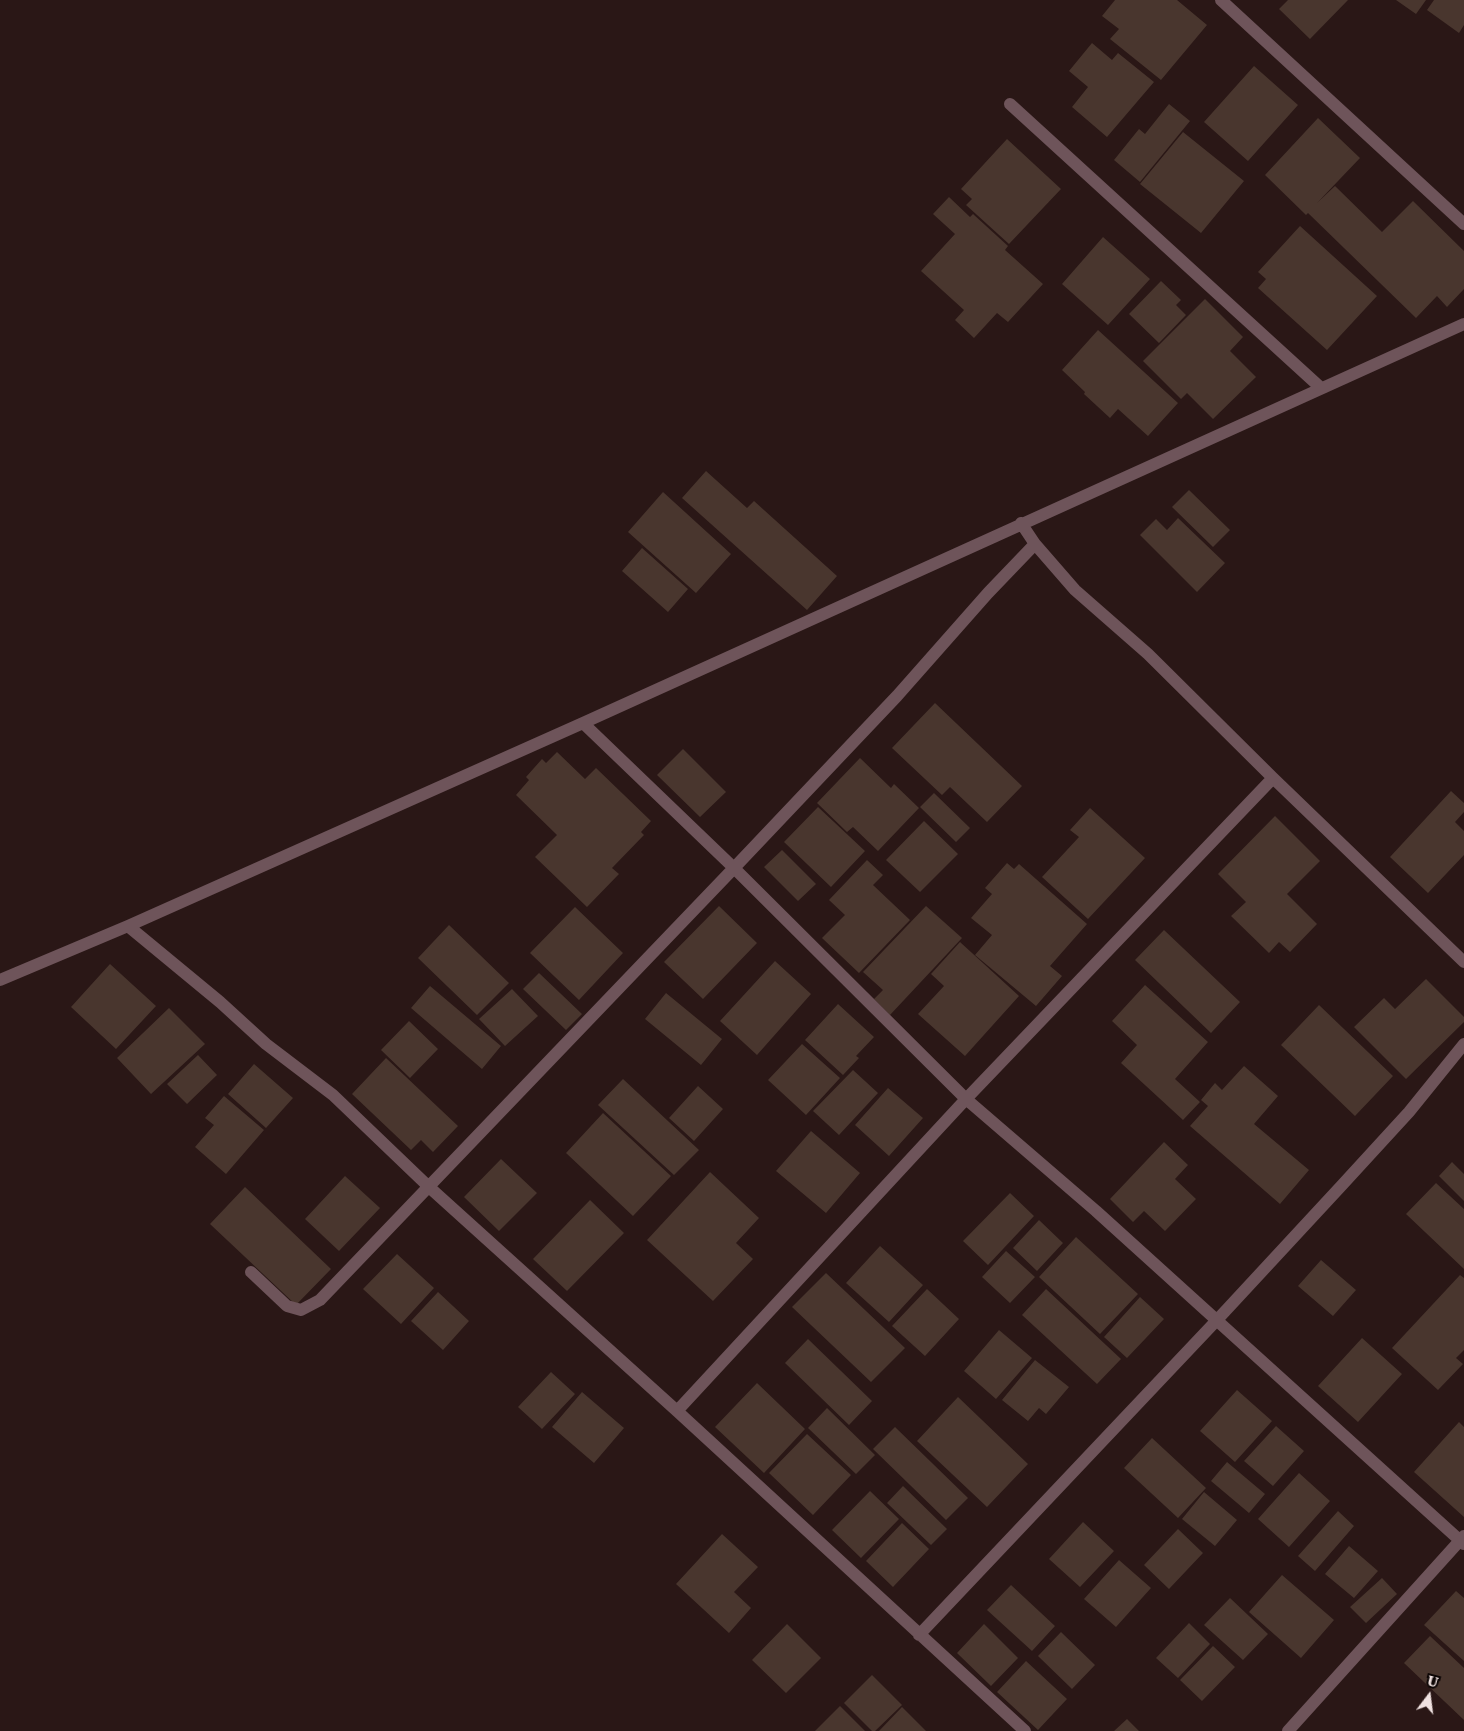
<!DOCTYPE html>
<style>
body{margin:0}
#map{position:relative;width:1464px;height:1731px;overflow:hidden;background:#2a1716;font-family:"Roboto Serif",serif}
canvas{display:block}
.north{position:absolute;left:1404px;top:1671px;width:50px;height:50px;-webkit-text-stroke:4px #0d0605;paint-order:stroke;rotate:15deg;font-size:14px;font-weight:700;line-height:20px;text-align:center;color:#f0e2e1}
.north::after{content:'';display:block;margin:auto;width:18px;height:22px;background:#f0e2e1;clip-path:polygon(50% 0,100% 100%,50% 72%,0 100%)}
</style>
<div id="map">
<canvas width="1464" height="1731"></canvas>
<div class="north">U</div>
</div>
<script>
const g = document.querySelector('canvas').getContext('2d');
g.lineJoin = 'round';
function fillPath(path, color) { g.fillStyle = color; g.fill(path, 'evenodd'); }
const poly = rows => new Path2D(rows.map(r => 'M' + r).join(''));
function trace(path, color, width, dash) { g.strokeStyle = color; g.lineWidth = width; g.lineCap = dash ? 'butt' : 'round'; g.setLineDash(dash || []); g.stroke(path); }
fillPath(poly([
 [1115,0,1177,0,1207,25,1161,80,1110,39,1119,29,1102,16],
 [1288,0,1348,0,1310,39,1279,9],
 [1396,0,1426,0,1416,14],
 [1434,0,1464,0,1464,25,1459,33,1427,10],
 [1092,43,1112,60,1118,53,1154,82,1107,137,1072,107,1088,87,1069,71],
 [1254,66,1298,105,1248,161,1204,122],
 [1169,104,1190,121,1140,182,1114,160,1139,129,1145,134],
 [1318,118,1360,158,1317,203,1335,186,1382,232,1413,201,1464,251,1464,289,1447,307,1437,296,1416,318,1308,213,1306,215,1265,175],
 [1183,132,1244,181,1201,233,1140,184],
 [1007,139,1061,189,1009,244,966,205,972,199,961,189],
 [949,197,970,217,973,214,1008,246,1005,250,1043,284,1008,322,997,313,974,338,955,320,964,310,921,271,955,234,933,214],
 [1300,226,1377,296,1327,350,1258,288,1266,279,1258,272],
 [1103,237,1150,279,1108,325,1062,284],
 [1161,281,1181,300,1176,305,1186,315,1159,343,1129,314],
 [1205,299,1243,337,1230,351,1256,377,1213,419,1187,393,1181,399,1143,361],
 [1098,330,1178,403,1148,436,1118,409,1110,418,1084,394,1085,392,1062,370],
 [706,471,747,508,754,501,837,576,807,610,682,498],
 [1189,490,1230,530,1213,547,1172,507],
 [663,492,731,554,696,593,628,532],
 [1178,518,1225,563,1197,592,1140,535,1156,519,1167,530],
 [642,548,688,589,668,612,622,571],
 [935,703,1022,786,987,822,950,787,942,795,892,748],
 [683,749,726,792,700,817,657,775],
 [557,752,585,779,596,768,651,821,641,832,644,835,612,868,619,874,587,907,535,857,557,835,516,795,529,780,526,777,542,759,546,763],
 [860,758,891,788,894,784,919,808,878,851,853,827,847,832,817,803],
 [1451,791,1464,803,1464,812,1455,822,1464,831,1464,855,1428,893,1390,857],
 [934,793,970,828,956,842,920,807],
 [818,807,865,851,831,887,784,842],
 [1090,808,1145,858,1088,919,1042,877,1079,837,1070,830],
 [1275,816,1320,861,1287,894,1317,924,1290,952,1279,942,1269,953,1231,916,1246,902,1218,874],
 [924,821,958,854,920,892,886,860],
 [782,850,816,884,798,901,764,867],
 [867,860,883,875,873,885,910,920,859,973,822,938,845,915,829,900],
 [1007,863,1014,869,1019,864,1087,924,1050,966,1062,976,1036,1006,975,955,992,935,971,918,992,894,985,888],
 [719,906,757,943,703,999,664,962],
 [926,906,962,938,890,1015,874,999,883,990,863,972],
 [575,907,623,953,579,1000,530,953],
 [449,925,509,983,477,1015,418,958],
 [1164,930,1240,1002,1211,1033,1135,960],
 [960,942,1019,996,965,1056,918,1014,944,986,931,974],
 [775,961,811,994,757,1055,720,1021],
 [110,964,156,1006,116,1049,71,1007],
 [539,973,582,1014,566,1030,523,989],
 [1426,979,1464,1017,1464,1022,1406,1079,1354,1027,1384,998,1395,1009],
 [1145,985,1208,1042,1175,1079,1200,1102,1183,1120,1121,1063,1137,1045,1112,1021],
 [430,986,501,1046,482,1069,411,1008],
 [512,989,538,1016,505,1046,479,1019],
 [666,993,722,1039,701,1065,645,1019],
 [838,1004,874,1037,856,1056,859,1058,843,1075,805,1040],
 [1319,1005,1393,1076,1355,1116,1281,1045],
 [169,1008,205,1044,151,1094,117,1058],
 [409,1021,438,1049,410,1078,381,1050],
 [802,1044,840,1078,806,1115,768,1080],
 [198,1055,217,1075,187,1104,167,1084],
 [386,1058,458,1126,433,1152,421,1140,411,1150,352,1094],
 [254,1064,293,1098,266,1128,228,1094],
 [1244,1066,1278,1096,1254,1124,1309,1170,1280,1204,1190,1126,1208,1106,1201,1100,1215,1083,1222,1090],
 [853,1070,878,1093,839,1135,813,1111],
 [623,1079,699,1150,674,1175,598,1105],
 [698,1086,723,1109,694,1141,669,1118],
 [888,1088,923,1118,889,1156,855,1125],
 [224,1096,264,1130,226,1174,195,1147,214,1125,205,1118],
 [603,1113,671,1176,633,1216,566,1153],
 [811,1131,860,1173,826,1213,776,1171],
 [1164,1142,1188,1165,1175,1179,1196,1199,1165,1231,1144,1211,1133,1222,1110,1199],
 [501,1159,537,1193,499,1231,464,1197],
 [1452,1162,1464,1174,1464,1201,1439,1176],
 [710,1172,759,1218,736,1243,753,1259,713,1301,647,1240],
 [345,1176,380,1208,339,1251,305,1219],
 [1436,1183,1464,1209,1464,1269,1406,1214],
 [245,1187,331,1269,296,1305,210,1224],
 [1010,1193,1034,1216,988,1265,963,1241],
 [590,1200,624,1233,567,1291,533,1259],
 [1039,1220,1063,1243,1037,1271,1013,1248],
 [1076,1237,1138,1294,1100,1334,1039,1277],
 [880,1246,923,1285,889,1322,846,1283],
 [1006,1251,1035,1277,1010,1303,982,1277],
 [397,1254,434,1288,401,1324,363,1289],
 [1321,1260,1356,1290,1333,1316,1298,1286],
 [826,1273,905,1348,871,1382,792,1307],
 [1460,1275,1464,1278,1464,1350,1456,1358,1463,1364,1438,1390,1392,1348],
 [927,1289,959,1319,925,1356,892,1326],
 [1046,1289,1121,1359,1097,1384,1022,1315],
 [438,1292,469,1321,443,1350,411,1321],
 [1140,1297,1164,1319,1127,1358,1104,1337],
 [999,1330,1032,1358,996,1399,964,1371],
 [1362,1338,1402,1374,1358,1422,1318,1386],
 [808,1339,872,1401,849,1425,785,1363],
 [1035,1360,1069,1387,1046,1414,1039,1408,1028,1421,1002,1400],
 [551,1372,575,1394,542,1429,518,1407],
 [757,1383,805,1429,764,1473,715,1427],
 [1237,1390,1272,1421,1235,1462,1200,1431],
 [582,1392,624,1428,594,1463,552,1427],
 [958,1397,1028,1464,987,1507,917,1441],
 [827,1408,875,1455,856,1474,808,1428],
 [1459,1422,1464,1427,1464,1517,1414,1472],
 [1276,1426,1304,1451,1273,1486,1244,1461],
 [895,1427,968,1498,946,1520,873,1449],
 [807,1434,851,1475,813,1515,769,1473],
 [1152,1438,1206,1488,1178,1518,1124,1468],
 [1227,1462,1265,1494,1249,1513,1211,1481],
 [1299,1473,1330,1501,1289,1547,1258,1519],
 [903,1486,947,1529,931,1545,887,1503],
 [870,1491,899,1519,861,1558,832,1530],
 [1204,1492,1237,1520,1215,1546,1182,1519],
 [1338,1511,1354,1526,1315,1571,1298,1556],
 [1083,1522,1114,1551,1080,1587,1049,1559],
 [902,1523,929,1549,893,1587,866,1561],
 [1178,1529,1203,1553,1169,1589,1144,1565],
 [722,1534,758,1567,734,1592,751,1608,729,1633,676,1584],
 [1349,1546,1378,1571,1354,1598,1325,1574],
 [1119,1560,1151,1588,1116,1627,1084,1599],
 [1282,1575,1334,1620,1301,1658,1249,1612],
 [1382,1578,1397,1594,1366,1623,1350,1607],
 [1011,1585,1055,1626,1032,1651,987,1610],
 [1456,1591,1464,1598,1464,1661,1424,1625],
 [1230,1598,1268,1634,1243,1660,1204,1625],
 [1189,1623,1210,1644,1178,1678,1156,1658],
 [787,1624,821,1658,786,1693,752,1660],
 [984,1624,1018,1658,991,1686,957,1653],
 [1061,1632,1095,1665,1072,1689,1038,1656],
 [1430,1636,1464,1668,1464,1720,1404,1663],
 [1213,1646,1235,1667,1202,1701,1180,1680],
 [1026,1661,1067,1699,1038,1730,997,1692],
 [872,1675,902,1705,875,1731,872,1731,844,1703],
 [840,1706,865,1731,815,1731],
 [902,1707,926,1731,879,1731],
 [1127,1719,1139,1731,1114,1731]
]), '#49362e');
trace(poly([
 [1221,0,1464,224],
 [1010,104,1321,388],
 [1035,544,1075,590,1148,654,1273,778,1464,962],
 [583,723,734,868,966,1099,1096,1211,1464,1544],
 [128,926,220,1002,266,1044,333,1095,429,1187,677,1411,1025,1731],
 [0,980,128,926,583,723,1464,324],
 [251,1272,287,1306,301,1310,320,1300,734,868,897,696,988,593,1035,544,1021,523],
 [677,1411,966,1099,1273,778],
 [919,1635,1217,1320,1343,1184,1409,1112,1464,1044],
 [1288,1731,1464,1536]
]), '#6e545a', 12);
</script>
